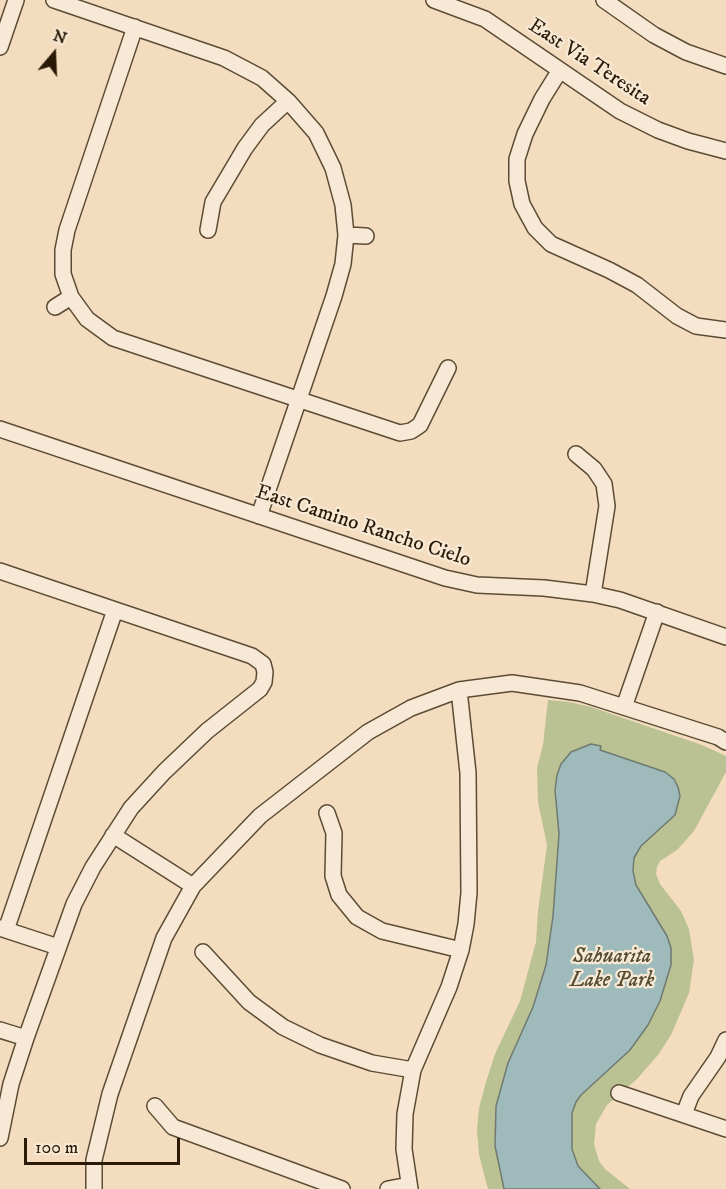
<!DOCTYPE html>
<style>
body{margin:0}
#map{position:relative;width:726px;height:1189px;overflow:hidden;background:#f3ddbe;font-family:"IM FELL DW Pica",serif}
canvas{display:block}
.north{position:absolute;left:24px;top:24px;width:60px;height:60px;-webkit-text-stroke:4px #f7e9d5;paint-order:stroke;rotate:19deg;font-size:16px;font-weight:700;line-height:24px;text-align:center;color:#2a1a07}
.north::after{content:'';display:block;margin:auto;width:21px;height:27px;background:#2a1a07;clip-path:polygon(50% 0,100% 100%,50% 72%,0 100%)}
.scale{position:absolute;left:24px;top:1138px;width:156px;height:27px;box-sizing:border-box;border:3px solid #2a1a07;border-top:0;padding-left:8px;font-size:18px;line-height:21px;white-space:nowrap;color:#2a1a07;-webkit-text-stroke:4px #f7e9d5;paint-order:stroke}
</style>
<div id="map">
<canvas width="726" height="1189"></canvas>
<div class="north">N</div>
<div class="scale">100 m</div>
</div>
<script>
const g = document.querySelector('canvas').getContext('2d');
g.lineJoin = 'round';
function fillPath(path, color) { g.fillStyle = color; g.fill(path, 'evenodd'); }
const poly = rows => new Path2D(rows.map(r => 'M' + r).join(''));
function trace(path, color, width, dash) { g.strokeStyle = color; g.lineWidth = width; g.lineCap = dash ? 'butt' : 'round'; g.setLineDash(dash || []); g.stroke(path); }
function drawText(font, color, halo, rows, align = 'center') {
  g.font = font + ' "IM FELL DW Pica",serif'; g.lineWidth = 4.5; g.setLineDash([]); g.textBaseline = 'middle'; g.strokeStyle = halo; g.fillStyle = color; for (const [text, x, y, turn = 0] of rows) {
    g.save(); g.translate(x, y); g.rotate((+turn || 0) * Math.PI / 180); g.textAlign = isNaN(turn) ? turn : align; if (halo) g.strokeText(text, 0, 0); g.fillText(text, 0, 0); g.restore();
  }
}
fillPath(poly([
 [548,700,569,702,591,707,702,745,726,756,726,772,694,831,677,850,660,861,657,867,656,874,660,884,681,911,689,929,694,960,689,993,671,1035,658,1055,637,1079,607,1105,596,1124,594,1144,599,1161,605,1169,630,1189,488,1189,479,1155,477,1130,479,1108,486,1082,495,1054,520,1001,536,942,538,911,547,845,538,802,537,768,543,745]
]), '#bac192');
const water = poly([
 [591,744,601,746,600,750,665,772,674,779,678,787,680,796,675,815,641,846,634,858,633,871,636,885,667,936,671,948,671,965,660,1001,648,1025,630,1050,581,1095,576,1102,572,1113,572,1149,578,1166,600,1189,504,1189,495,1146,496,1106,508,1063,533,1007,546,965,553,916,559,834,555,790,557,775,561,764,571,752,591,744]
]);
fillPath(water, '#9ebaba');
trace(water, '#707a72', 1.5);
const minor = poly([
 [54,0,224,58,262,78,288,101,316,133,333,168,343,205,346,235,343,264,334,296,259,516],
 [434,0,485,19,620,111,658,130,688,141,726,151],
 [604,0,654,35,686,52,726,66],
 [135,27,67,230,63,250,63,274,71,297,87,319,113,338,400,433,411,431,420,425,448,368],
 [0,47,16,0],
 [560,70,542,99,525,134,517,159,517,181,522,204,535,228,551,244,609,270,637,285,677,316,696,326,726,330],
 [208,230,213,202,245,148,262,125,288,101],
 [346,235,366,236],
 [55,307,71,297],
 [0,429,445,578,477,585,544,588,593,594,620,600,726,637],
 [576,454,594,469,604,484,607,506,593,594],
 [0,571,252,656,263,664,265,672,264,682,260,689,207,731,164,772,131,808,93,867,74,904,26,1038,11,1084,0,1138],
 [624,707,657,612],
 [327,813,334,833,333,876,339,895,357,917,382,931,461,950],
 [113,835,193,886],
 [0,928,58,947],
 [6,930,115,610],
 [203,952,249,1002,283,1027,320,1045,372,1063,413,1070],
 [0,1030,26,1038],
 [619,1093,726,1129],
 [155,1106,173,1127,342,1189],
 [684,1114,691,1096,718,1057,726,1040],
 [94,1189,94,1160,110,1094,164,938,193,886,260,816,368,732,411,708,459,690,512,683,580,693,718,737,726,742],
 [388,1189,409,1185],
 [410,1189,404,1149,405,1114,413,1070,449,987,461,950,466,924,469,893,468,773,459,690]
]);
trace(minor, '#5c4b35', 18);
trace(minor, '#f7e9d5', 15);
drawText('21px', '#2a1a07', '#f7e9d5', [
 ["East Via Teresita",589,63,33],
 ["East Camino Rancho Cielo",363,527,18]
]);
drawText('italic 21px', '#554c31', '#f7e9d5', [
 ["Sahuarita",612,958],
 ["Lake Park",612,982]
]);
</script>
